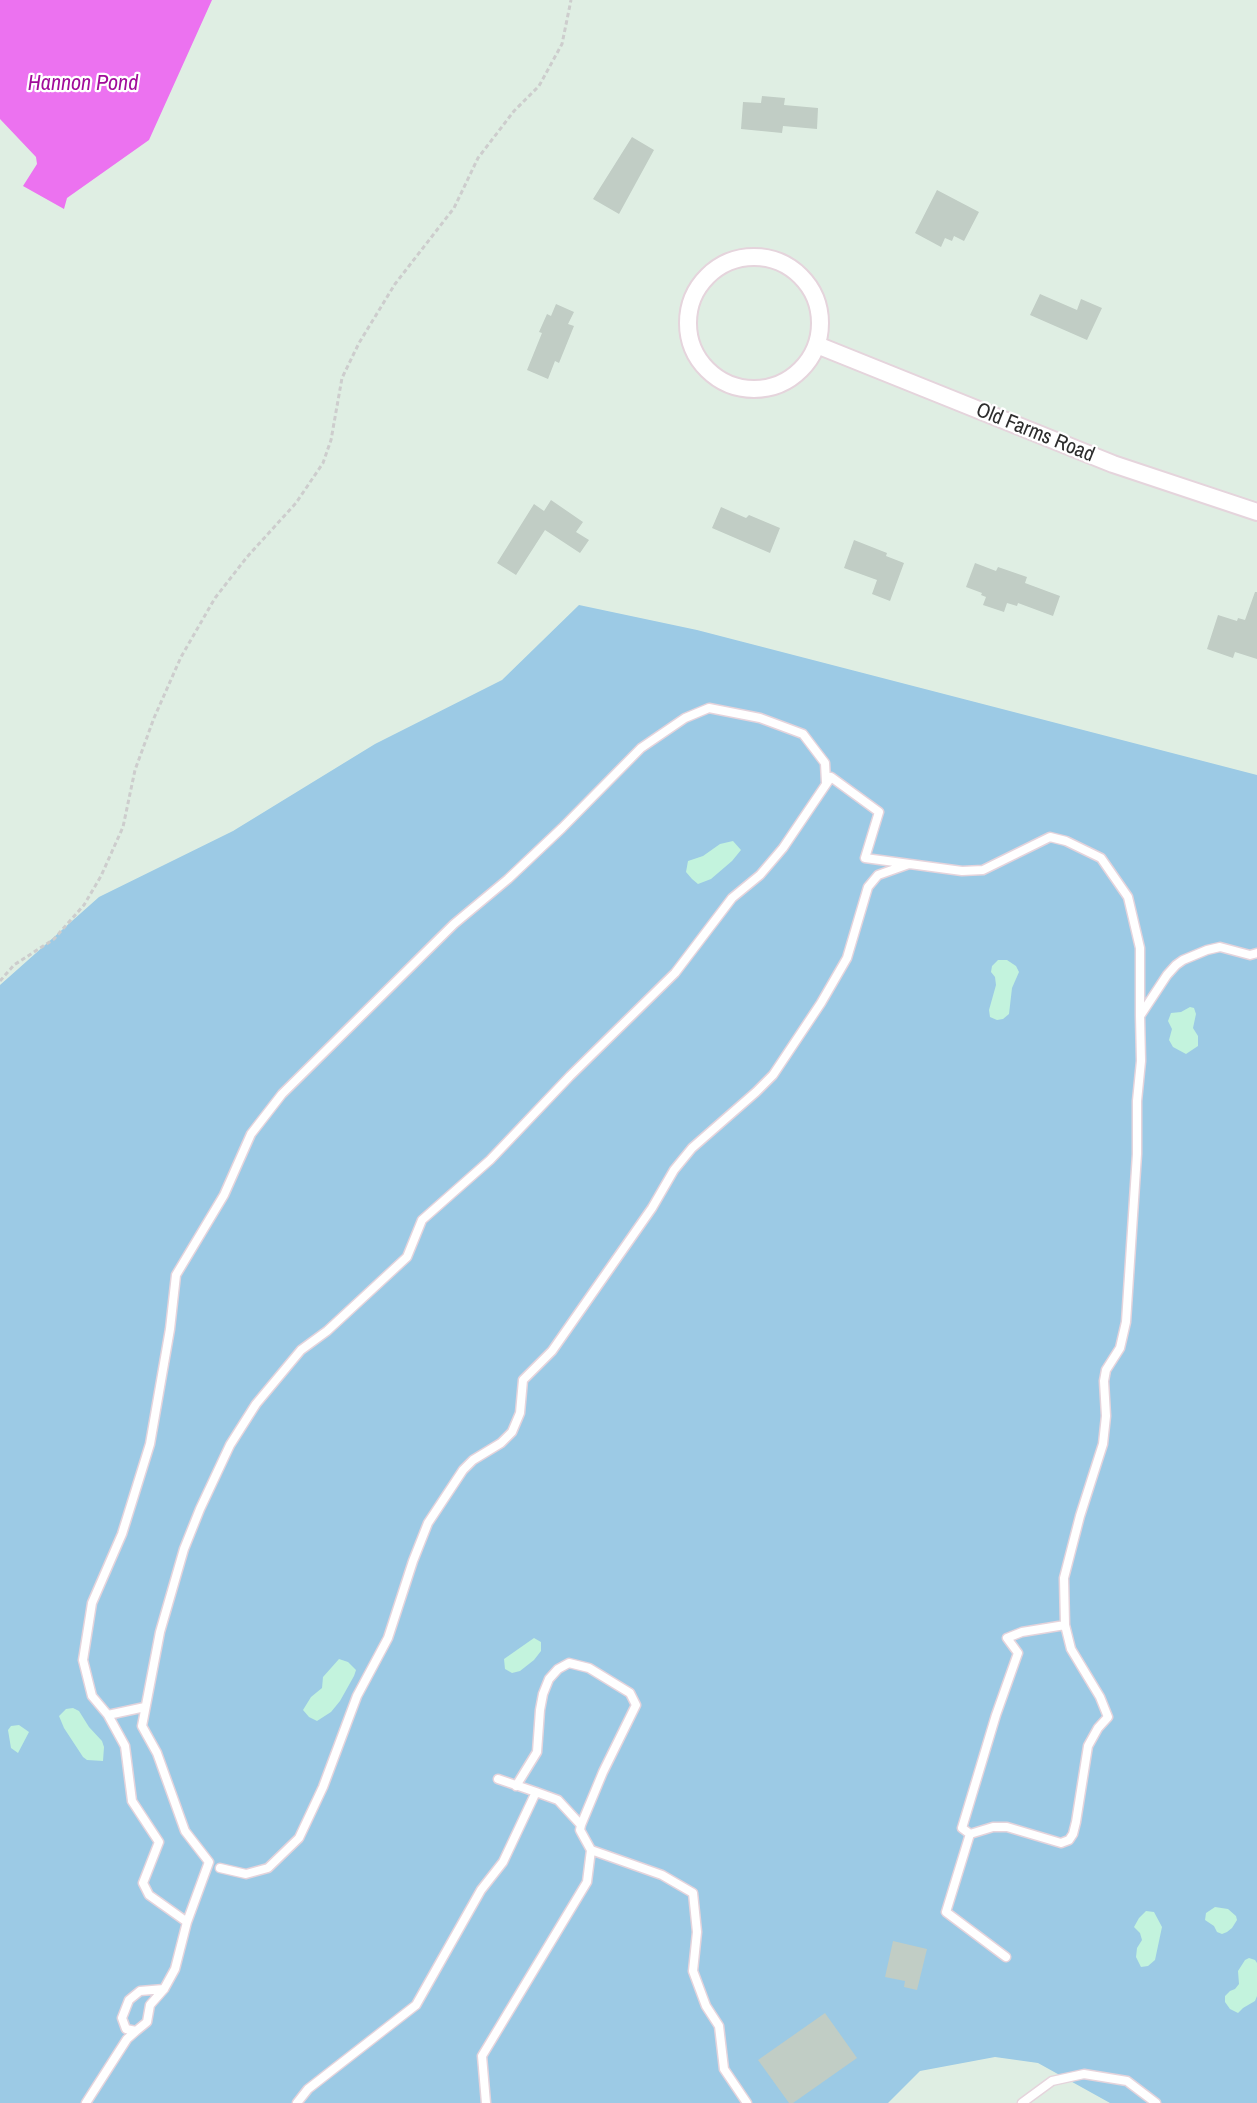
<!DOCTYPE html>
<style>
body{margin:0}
canvas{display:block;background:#dfeee3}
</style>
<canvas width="1257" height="2103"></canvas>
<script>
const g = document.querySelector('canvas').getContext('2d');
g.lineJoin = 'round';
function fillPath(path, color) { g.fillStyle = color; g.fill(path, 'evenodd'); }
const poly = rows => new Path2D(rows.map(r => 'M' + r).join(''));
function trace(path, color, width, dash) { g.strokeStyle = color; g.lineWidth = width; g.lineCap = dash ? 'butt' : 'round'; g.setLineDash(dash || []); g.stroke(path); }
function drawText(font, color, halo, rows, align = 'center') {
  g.font = font + ' "Archivo Narrow",sans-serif'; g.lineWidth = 4.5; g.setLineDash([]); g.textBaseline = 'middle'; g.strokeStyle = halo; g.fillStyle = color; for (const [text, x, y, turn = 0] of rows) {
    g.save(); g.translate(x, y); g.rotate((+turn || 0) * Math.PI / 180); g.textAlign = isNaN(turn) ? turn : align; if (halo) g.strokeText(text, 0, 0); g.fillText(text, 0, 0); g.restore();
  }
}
fillPath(poly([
 [579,605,697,630,1257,775,1257,2103,1110,2103,1038,2063,995,2057,920,2071,888,2103,0,2103,0,985,99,897,233,831,375,744,502,680]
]), '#9ccae5');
fillPath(poly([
 [733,841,741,850,732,861,711,879,698,884,692,879,686,872,688,861,703,856,720,844],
 [998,960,1007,960,1016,966,1019,972,1012,988,1009,1014,1003,1019,997,1020,990,1017,989,1010,996,985,995,977,991,972,992,966],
 [1190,1007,1194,1008,1196,1014,1193,1028,1198,1036,1198,1046,1186,1054,1173,1047,1169,1040,1172,1029,1168,1021,1171,1013,1181,1012],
 [534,1638,541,1642,541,1651,534,1660,520,1671,512,1673,505,1669,504,1659],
 [339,1659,348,1662,356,1670,354,1676,340,1701,331,1712,317,1721,309,1717,303,1710,311,1697,322,1688,323,1677],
 [73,1708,79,1711,89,1727,102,1741,104,1747,103,1761,87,1760,83,1757,64,1728,59,1716,66,1709],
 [19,1725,29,1732,18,1753,11,1748,8,1730,11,1726],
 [1215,1907,1228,1909,1236,1916,1237,1920,1232,1928,1227,1932,1222,1934,1217,1932,1214,1926,1205,1920,1206,1913],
 [1146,1911,1154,1912,1162,1927,1155,1960,1148,1966,1141,1967,1136,1957,1137,1948,1142,1940,1140,1933,1134,1927,1139,1918],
 [1249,1958,1255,1960,1257,1963,1257,1996,1255,2001,1243,2008,1238,2013,1230,2009,1225,2002,1225,1996,1230,1991,1235,1989,1239,1984,1238,1971,1245,1960]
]), '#c3f3dd');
fillPath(poly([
 [0,0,212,0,149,140,67,198,64,209,23,186,37,164,36,157,0,119]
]), '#ec72f0');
fillPath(poly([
 [762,96,785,98,784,105,818,108,817,129,783,126,782,133,741,129,743,102,761,103],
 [632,137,654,150,619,214,593,199],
 [937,190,979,212,964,241,954,236,952,241,945,238,941,247,915,233],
 [1040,294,1077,310,1081,299,1102,308,1087,340,1030,315],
 [556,304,574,312,568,324,574,326,559,363,555,361,548,379,527,370,542,333,539,332,547,314,551,316],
 [551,500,583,522,576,532,589,540,580,553,545,530,516,575,497,563,534,504,544,511],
 [721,507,746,518,749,515,780,528,770,553,712,528],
 [854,540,887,553,886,556,904,563,890,601,872,594,877,580,844,568],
 [975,563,996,571,998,567,1027,577,1025,583,1060,596,1053,616,1018,603,1017,606,1007,603,1004,612,983,605,986,597,981,595,982,593,966,587],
 [1255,592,1257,592,1257,659,1235,652,1233,658,1207,649,1218,615,1237,621,1238,618,1245,620],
 [893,1941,927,1949,917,1990,904,1987,905,1981,885,1977],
 [825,2013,857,2058,793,2103,789,2103,758,2060]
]), '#c1cdc5');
const service = poly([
 [145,1707,108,1715,125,1746,132,1801,159,1842,143,1883,149,1895,187,1922],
 [108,1715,92,1696,83,1660,92,1603,122,1534,150,1444,170,1329,176,1275,224,1195,251,1134,282,1094,454,924,508,879,562,828,641,748,685,718,709,708,760,718,803,734,825,763,826,782],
 [536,1792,558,1800,581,1825],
 [970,1834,962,1828,996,1715,1018,1653,1007,1638,1022,1632,1065,1625],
 [591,1850,662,1875,693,1893,697,1932,693,1971,706,2006,719,2026,724,2069,747,2103],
 [220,1868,246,1874,268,1868,299,1838,323,1787,357,1696,388,1638,413,1561,428,1523,463,1470,473,1460,501,1443,512,1432,520,1413,523,1380,552,1351,652,1208,674,1170,692,1148,756,1092,773,1075,821,1003,847,958,868,887,878,875,909,864],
 [1006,1957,946,1912,970,1834,993,1827,1007,1827,1061,1843,1069,1840,1073,1834,1076,1822,1088,1746,1098,1728,1108,1717,1100,1697,1071,1649,1065,1625,1064,1578,1080,1516,1103,1444,1106,1416,1104,1381,1106,1370,1120,1348,1126,1322,1137,1154,1137,1101,1141,1061,1140,1016,1167,975,1176,965,1183,960,1207,950,1220,947,1250,955,1257,953],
 [164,1989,140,1991,129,2000,122,2018,126,2029,136,2031,147,2022,150,2005,164,1989,175,1969,187,1922,209,1862,185,1831,157,1753,142,1726,160,1632,184,1549,200,1509,230,1445,256,1404,301,1350,327,1331,407,1257,422,1220,490,1160,570,1076,675,973,732,898,760,875,783,848,831,777,879,812,865,858,962,871,983,870,1050,837,1066,841,1101,858,1128,897,1140,948,1140,1016],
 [86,2103,127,2039,136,2031],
 [297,2103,308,2089,416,2005,481,1890,503,1862,536,1792,498,1779],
 [486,2103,482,2056,587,1882,591,1850,580,1830,581,1825,603,1772,636,1705,630,1693,589,1668,569,1663,558,1669,549,1679,543,1694,540,1710,537,1752,516,1786],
 [1022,2103,1052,2081,1084,2074,1127,2081,1156,2103]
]);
const minor = poly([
 '688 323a66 66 0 1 1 132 0a66 66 0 1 1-132 0Z',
 [817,345,1113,464,1257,512]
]);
trace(service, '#e5d4dc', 11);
trace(minor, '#e5d4dc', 20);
trace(poly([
 [0,981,14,965,54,939,84,905,101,876,123,827,135,770,154,718,181,657,215,598,247,557,296,503,323,463,331,440,342,378,359,343,395,284,454,208,478,158,514,111,539,86,562,44,571,0]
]), '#cdcdcd', 3, [4.5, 3]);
trace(service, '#fff', 8);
trace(minor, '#fff', 16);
drawText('21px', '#2d2d2d', '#fff', [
 ["Old Farms Road",1035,433,22]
]);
drawText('italic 22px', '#a10c9a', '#fff', [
 ["Hannon Pond",83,84]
]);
</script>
